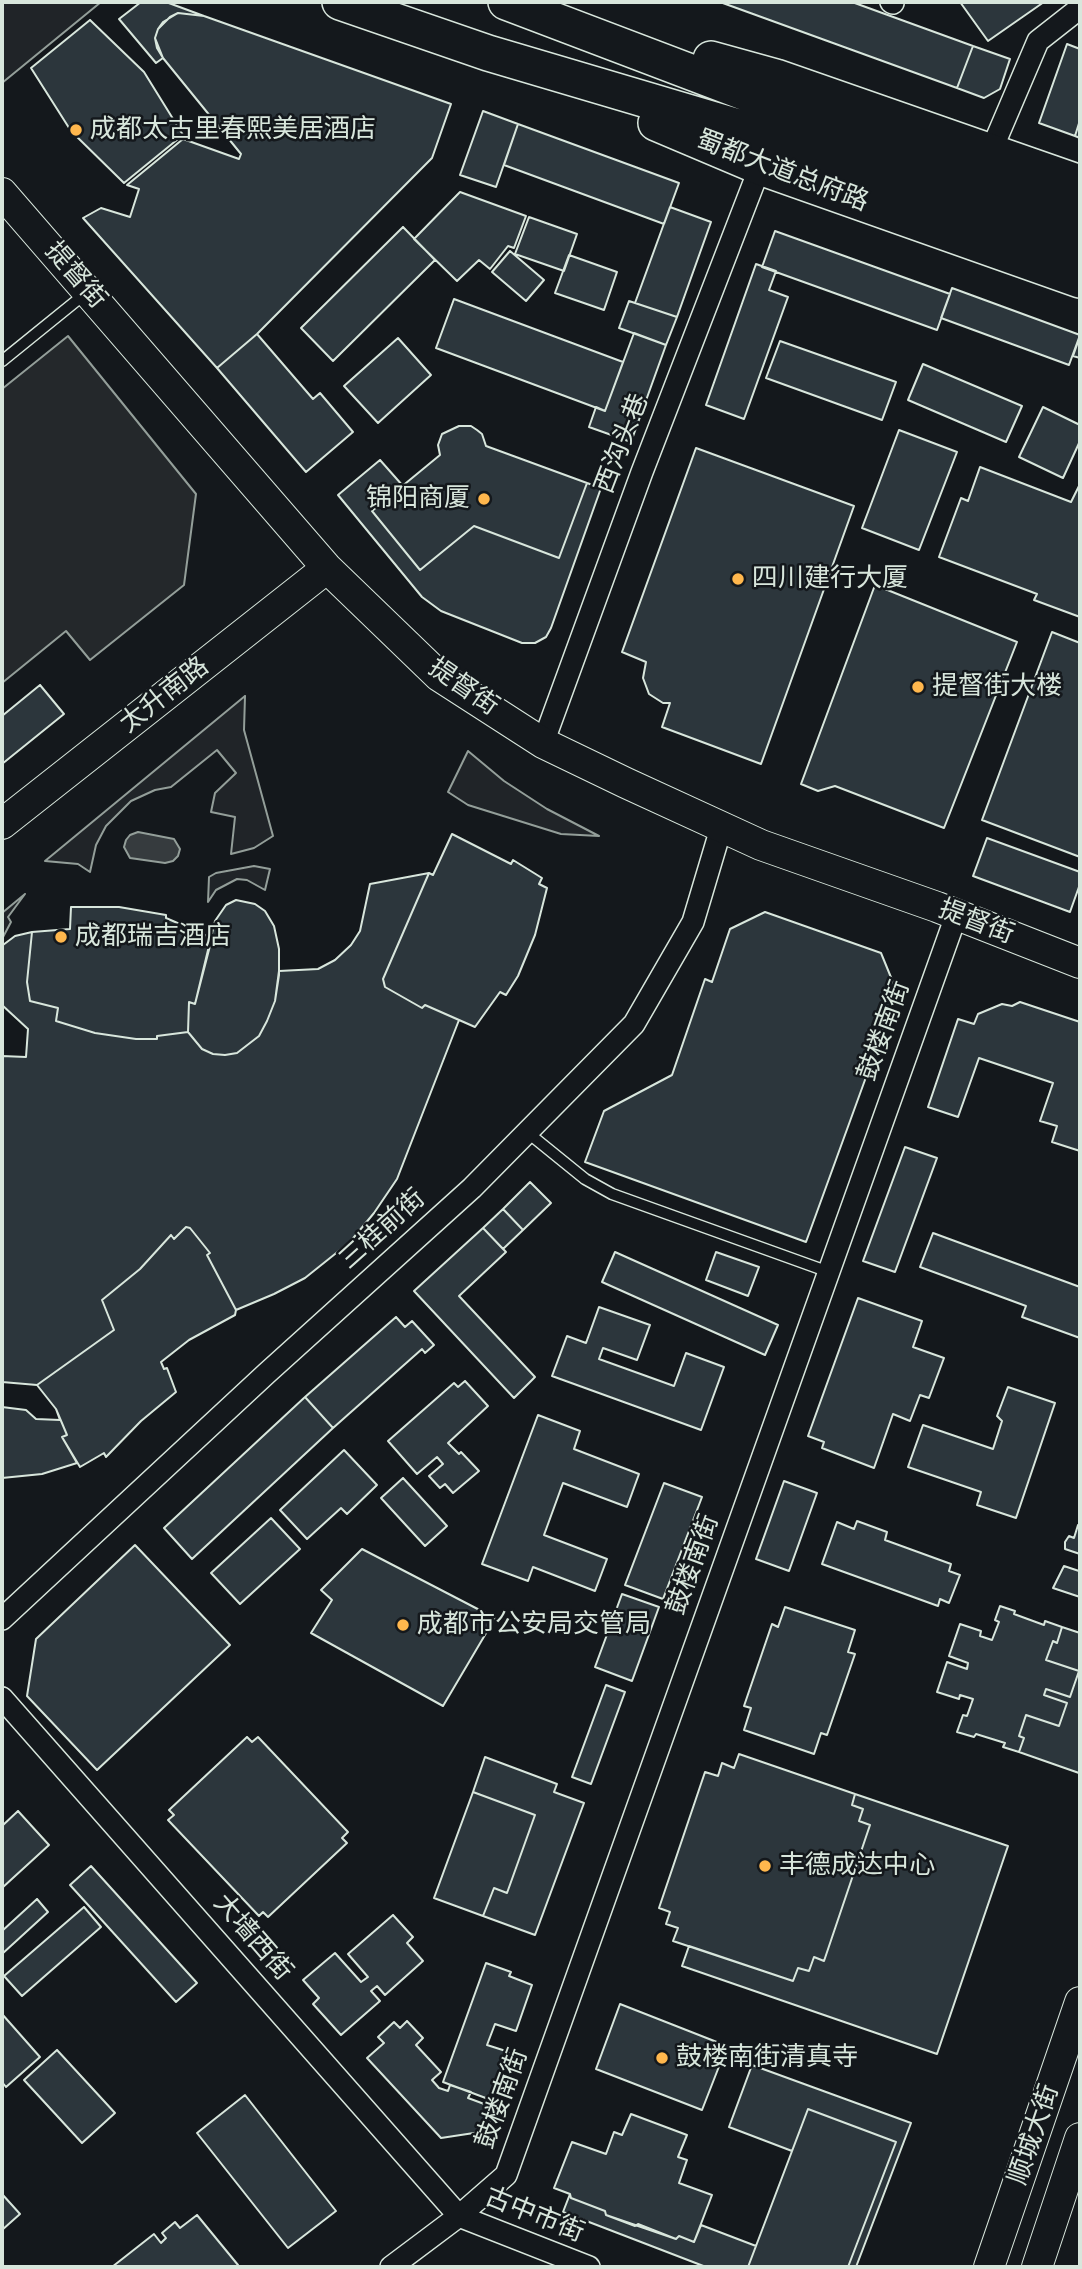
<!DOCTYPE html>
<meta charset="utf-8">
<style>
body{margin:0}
#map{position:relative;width:1082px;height:2269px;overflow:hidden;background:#14181c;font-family:"Sofia Sans Condensed",sans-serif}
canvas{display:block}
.frame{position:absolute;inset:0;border:4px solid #d8e6dc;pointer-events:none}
</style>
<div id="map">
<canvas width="1082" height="2269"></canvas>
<div class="frame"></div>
</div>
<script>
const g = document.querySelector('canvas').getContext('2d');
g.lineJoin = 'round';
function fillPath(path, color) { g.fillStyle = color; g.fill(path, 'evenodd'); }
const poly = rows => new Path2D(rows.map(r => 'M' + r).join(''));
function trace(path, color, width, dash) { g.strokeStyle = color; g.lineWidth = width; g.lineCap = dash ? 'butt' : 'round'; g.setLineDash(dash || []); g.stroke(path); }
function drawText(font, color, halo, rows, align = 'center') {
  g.font = font + ' "Sofia Sans Condensed","Noto Sans SC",sans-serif'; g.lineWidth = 5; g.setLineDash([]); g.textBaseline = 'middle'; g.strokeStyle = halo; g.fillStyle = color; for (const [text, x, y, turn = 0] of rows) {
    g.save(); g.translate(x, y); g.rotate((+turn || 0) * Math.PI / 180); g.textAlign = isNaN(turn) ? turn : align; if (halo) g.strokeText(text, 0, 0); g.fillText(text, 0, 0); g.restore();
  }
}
const green = poly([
 [2,2,101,2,2,83,2,2],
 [245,696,244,730,273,836,254,848,231,854,235,817,211,812,215,793,236,773,217,750,171,787,155,790,131,801,106,826,96,845,90,872,78,864,45,861,245,696],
 [468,751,504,781,547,809,599,836,561,834,468,805,448,792,468,751],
 [254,866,270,869,265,890,247,880,237,879,216,890,208,902,209,877,216,873,254,866],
 [25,894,8,917,11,922,2,939,2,913,25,894]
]);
fillPath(green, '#202428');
trace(green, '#939e99', 2);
const parking = poly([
 [68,336,196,494,184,585,90,660,66,631,2,683,2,389,68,336]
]);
fillPath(parking, '#24282b');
trace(parking, '#939e99', 2);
const water = poly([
 [138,832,174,839,180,849,178,856,173,861,165,863,130,858,124,847,126,840,130,835,138,832]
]);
fillPath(water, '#363b3e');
trace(water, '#939e99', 2);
const building = poly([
 [141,2,166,2,204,16,178,13,163,22,158,29,155,38,163,58,156,63,119,19,141,2],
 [720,2,852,2,973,46,957,88,720,2],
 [960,2,1044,2,988,41,960,2],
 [178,13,204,16,451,104,432,158,257,334,217,368,83,218,101,208,130,217,139,189,127,185,183,139,239,159,241,154,163,58,157,48,155,38,158,29,170,17,178,13],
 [90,20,144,72,183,135,124,183,71,131,31,68,90,20],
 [1067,44,1080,49,1080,120,1075,136,1039,123,1067,44],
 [973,46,1010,59,1000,89,984,98,957,88,973,46],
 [483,111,518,124,496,187,460,175,483,111],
 [1080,120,1080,138,1075,136,1080,120],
 [518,124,679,183,664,224,504,165,518,124],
 [460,192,526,216,514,248,508,246,490,269,479,260,457,281,414,239,460,192],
 [670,207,711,222,677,317,635,303,670,207],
 [529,217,577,234,564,271,515,254,529,217],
 [403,227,435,260,333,361,301,328,403,227],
 [775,231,950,294,937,330,762,267,775,231],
 [510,251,544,280,526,301,492,272,510,251],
 [569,255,617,272,604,310,555,293,569,255],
 [756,264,776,271,769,290,788,297,744,419,706,405,756,264],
 [952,288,1080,335,1069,365,941,318,952,288],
 [454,299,623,362,605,411,436,348,454,299],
 [629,301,677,317,666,345,619,328,629,301],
 [634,333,666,345,631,442,589,427,596,407,605,411,634,333],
 [257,334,313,399,320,393,353,432,306,472,217,368,257,334],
 [1080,336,1080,358,1073,356,1080,336],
 [398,338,431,375,378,423,344,386,398,338],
 [780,341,896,382,882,420,766,378,780,341],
 [923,364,1022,406,1006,442,908,400,923,364],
 [1043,407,1080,425,1080,441,1063,478,1019,457,1043,407],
 [459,426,471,426,477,430,482,434,486,446,587,483,559,558,474,526,420,570,372,511,440,455,438,445,442,434,459,426],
 [899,430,957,452,919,550,862,528,899,430],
 [696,448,854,506,761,764,662,727,670,703,663,703,649,694,643,678,646,662,622,652,696,448],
 [380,460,403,486,372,511,420,570,474,526,559,558,587,483,601,488,551,628,546,637,535,643,522,643,441,611,422,597,338,495,380,460],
 [980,467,1071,502,1080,484,1080,617,1034,600,1037,594,939,557,961,498,968,501,980,467],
 [875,585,1017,642,944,828,835,786,818,791,801,784,875,585],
 [1052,632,1080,643,1080,857,982,820,1052,632],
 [40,685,64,714,2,764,2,716,40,685],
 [452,834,511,864,513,860,542,878,539,884,547,888,535,935,518,976,506,995,500,992,475,1027,425,1005,422,1008,385,987,383,979,429,873,433,875,452,834],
 [987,838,1080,872,1080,884,1070,912,973,876,987,838],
 [429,873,383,979,385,987,422,1008,425,1005,459,1020,397,1179,374,1213,350,1242,305,1278,274,1294,236,1310,207,1255,210,1253,190,1228,186,1227,174,1239,171,1235,140,1269,102,1300,114,1330,37,1385,56,1409,67,1435,62,1437,77,1463,42,1474,2,1478,2,1056,26,1057,28,1029,2,1005,3,945,15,936,32,932,27,982,30,1001,58,1008,56,1021,95,1033,136,1039,157,1039,157,1036,188,1032,202,1049,213,1054,225,1055,237,1053,259,1036,267,1021,275,1001,279,971,318,969,335,960,351,945,360,931,370,884,429,873],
 [236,900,255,904,265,911,274,926,279,949,279,975,275,1001,267,1021,259,1036,237,1053,225,1055,213,1054,202,1049,188,1032,189,1002,195,1004,215,921,226,905,236,900],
 [71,907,119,907,166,915,166,918,212,938,195,1004,189,1002,188,1032,157,1036,157,1039,136,1039,95,1033,56,1021,58,1008,30,1001,27,982,32,932,70,929,71,907],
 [765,912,881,953,897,992,806,1242,585,1162,604,1111,672,1075,705,979,712,982,730,929,765,912],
 [1020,1002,1080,1022,1080,1151,1052,1142,1057,1126,1040,1121,1053,1083,979,1058,958,1117,928,1107,958,1019,974,1024,978,1014,1002,1004,1012,1006,1020,1002],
 [905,1147,937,1158,895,1272,863,1261,905,1147],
 [530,1182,551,1203,523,1230,503,1209,530,1182],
 [503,1209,523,1230,503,1249,483,1228,503,1209],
 [186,1227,190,1228,210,1253,207,1255,236,1310,235,1315,189,1340,161,1362,164,1369,167,1368,176,1392,141,1421,106,1457,104,1453,80,1467,62,1437,67,1435,56,1409,37,1385,114,1330,102,1300,140,1269,171,1235,174,1239,186,1227],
 [483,1228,506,1252,459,1296,535,1377,514,1398,414,1291,483,1228],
 [933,1233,1080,1287,1080,1338,1022,1317,1026,1306,920,1267,933,1233],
 [615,1252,778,1325,765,1355,602,1282,615,1252],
 [716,1252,759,1267,748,1296,706,1280,716,1252],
 [858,1298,922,1321,913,1347,944,1358,929,1398,920,1395,910,1421,893,1414,874,1468,822,1448,824,1442,808,1436,858,1298],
 [599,1307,650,1325,637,1360,603,1348,599,1359,674,1386,686,1353,724,1367,701,1430,552,1376,567,1336,586,1343,599,1307],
 [396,1317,405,1327,412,1321,434,1345,425,1353,422,1349,333,1428,305,1397,396,1317],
 [465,1381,488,1406,448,1443,459,1454,461,1452,479,1471,453,1493,445,1484,440,1488,429,1476,443,1464,437,1457,417,1474,388,1441,454,1383,458,1387,465,1381],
 [2,1382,37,1385,56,1409,60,1420,36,1419,26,1410,2,1407,2,1382],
 [1008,1387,1055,1403,1016,1518,977,1505,981,1492,908,1467,923,1425,993,1449,1002,1421,997,1416,1008,1387],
 [305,1397,333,1428,192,1559,164,1528,305,1397],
 [538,1415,580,1431,574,1449,639,1474,627,1507,563,1483,544,1535,607,1559,595,1591,533,1567,528,1581,482,1564,538,1415],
 [344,1450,377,1485,347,1514,341,1508,307,1539,280,1510,344,1450],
 [403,1478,447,1526,425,1546,381,1498,403,1478],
 [784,1481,817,1493,789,1571,756,1559,784,1481],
 [664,1483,702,1497,663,1599,625,1585,664,1483],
 [271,1518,300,1549,240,1604,211,1573,271,1518],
 [857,1521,887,1532,885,1540,951,1564,949,1571,960,1575,949,1603,940,1599,938,1606,822,1564,837,1522,854,1529,857,1521],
 [1078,1525,1080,1526,1080,1554,1065,1549,1065,1542,1069,1536,1074,1538,1078,1525],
 [135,1545,230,1645,97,1770,27,1696,36,1639,135,1545],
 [362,1549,495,1618,443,1706,311,1633,332,1600,321,1590,362,1549],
 [1064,1566,1079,1571,1080,1568,1080,1597,1053,1588,1064,1566],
 [622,1594,659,1607,632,1681,595,1667,622,1594],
 [1000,1606,1015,1611,1014,1614,1044,1625,1045,1621,1062,1627,1057,1643,1053,1641,1046,1660,1079,1671,1070,1697,1046,1689,1044,1695,1067,1703,1059,1726,1026,1715,1019,1736,1024,1738,1019,1752,1003,1747,1005,1743,976,1734,974,1737,957,1732,963,1715,967,1716,973,1699,960,1695,959,1699,937,1692,947,1662,967,1669,968,1663,949,1656,960,1624,981,1631,980,1636,992,1640,999,1622,995,1620,1000,1606],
 [785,1607,855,1630,848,1652,855,1654,827,1735,821,1733,814,1754,744,1730,751,1708,744,1706,772,1624,778,1627,785,1607],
 [1062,1627,1080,1633,1079,1773,1019,1752,1024,1738,1019,1736,1026,1715,1059,1726,1067,1703,1044,1695,1046,1689,1070,1697,1079,1671,1046,1660,1053,1641,1057,1643,1062,1627],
 [606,1685,625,1692,591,1784,572,1777,606,1685],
 [247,1737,252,1742,258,1737,348,1832,342,1838,347,1843,268,1917,263,1912,259,1916,168,1820,174,1815,169,1810,247,1737],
 [739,1754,855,1794,852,1805,863,1809,859,1821,870,1825,824,1961,814,1957,809,1971,798,1968,793,1981,673,1941,678,1928,666,1924,670,1912,659,1908,705,1772,718,1776,722,1763,734,1768,739,1754],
 [485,1757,557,1784,554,1792,584,1803,535,1935,483,1916,494,1888,507,1893,535,1815,473,1792,485,1757],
 [473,1792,535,1815,507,1893,494,1888,483,1916,434,1898,473,1792],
 [855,1794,1008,1846,937,2054,682,1966,689,1946,793,1981,798,1968,809,1971,814,1957,824,1961,870,1825,859,1821,863,1809,852,1805,855,1794],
 [18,1811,49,1845,2,1888,2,1826,18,1811],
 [91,1866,197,1983,176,2002,70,1885,91,1866],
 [37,1899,48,1912,2,1954,2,1931,37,1899],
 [84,1907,101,1927,22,1996,4,1976,84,1907],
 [393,1915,413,1937,407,1943,423,1961,385,1995,377,1986,371,1991,380,2001,341,2035,313,2004,319,1998,303,1980,335,1953,361,1982,368,1977,348,1954,393,1915],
 [486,1963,511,1972,509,1976,532,1985,516,2031,495,2024,487,2045,509,2052,491,2100,443,2082,486,1963],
 [620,2004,727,2046,702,2110,596,2069,620,2004],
 [2,2014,40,2057,6,2087,2,2082,2,2014],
 [407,2021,423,2038,416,2045,441,2072,432,2080,439,2088,448,2091,450,2085,471,2092,468,2098,495,2108,487,2131,441,2138,367,2058,384,2043,378,2037,394,2022,400,2028,407,2021],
 [57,2050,115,2113,82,2143,24,2080,57,2050],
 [752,2065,911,2123,856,2267,848,2267,896,2142,808,2109,792,2151,729,2127,752,2065],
 [245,2095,336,2211,288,2248,197,2133,245,2095],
 [808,2109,896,2142,848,2267,748,2267,808,2109],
 [631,2114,687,2135,678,2157,687,2160,679,2183,712,2195,694,2242,679,2236,676,2239,638,2224,635,2226,606,2215,605,2211,571,2198,570,2194,554,2188,572,2142,606,2154,614,2132,622,2135,631,2114],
 [2,2194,20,2214,2,2230,2,2194],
 [570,2194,571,2198,605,2211,606,2215,676,2239,679,2236,694,2242,701,2225,756,2246,748,2267,706,2267,563,2212,570,2194],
 [197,2215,238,2265,235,2267,112,2267,154,2234,161,2243,166,2238,162,2233,175,2222,180,2228,197,2215]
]);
fillPath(building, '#2c363c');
trace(building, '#d8e6dc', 2);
const service = poly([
 [2,361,86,293],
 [527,1132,585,1179,612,1194,829,1272]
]);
const minor = poly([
 [891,2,893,3],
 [991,151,1038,41,1080,8],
 [543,743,642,472,760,167],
 [2,1619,267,1373,472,1188,634,1024,693,922,722,825],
 [2,1698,459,2216,589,2267],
 [391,2267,459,2216,506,2175,956,916]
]);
const secondary = poly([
 [2,193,327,568,439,676,543,743,626,783,761,845,937,907,1080,963],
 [2,824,327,568],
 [989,2267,1080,2002],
 [1037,2267,1080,2138]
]);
const primary = poly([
 [340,2,488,53,755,132,1080,249],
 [506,2,767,101,1080,217],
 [711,59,776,77,1080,183],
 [656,123,760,167,1080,280]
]);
trace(service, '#d8e6dc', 13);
trace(minor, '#d8e6dc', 24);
trace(secondary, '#d8e6dc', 32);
trace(primary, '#d8e6dc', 38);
trace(service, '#14181c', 10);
trace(minor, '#14181c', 21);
trace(secondary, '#14181c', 30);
trace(primary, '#14181c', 35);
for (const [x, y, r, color] of [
 [76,130,7,"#ffb74d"],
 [484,499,7,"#ffb74d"],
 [738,579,7,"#ffb74d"],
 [918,687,7,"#ffb74d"],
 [61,937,7,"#ffb74d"],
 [403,1625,7,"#ffb74d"],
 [765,1866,7,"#ffb74d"],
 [662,2058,7,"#ffb74d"]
]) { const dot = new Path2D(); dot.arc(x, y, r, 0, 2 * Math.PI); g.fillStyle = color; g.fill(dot); trace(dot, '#14181c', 2.5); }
drawText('26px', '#d8e6dc', '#14181c', [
 ["成都太古里春熙美居酒店",90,130],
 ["锦阳商厦",470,499,"right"],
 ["四川建行大厦",752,579],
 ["提督街大楼",932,687],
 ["成都瑞吉酒店",75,937],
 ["成都市公安局交管局",417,1625],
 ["丰德成达中心",779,1866],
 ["鼓楼南街清真寺",676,2058]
], 'left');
drawText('26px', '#d8e6dc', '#14181c', [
 ["蜀都大道总府路",782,172,21],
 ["提督街",75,276,49],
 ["西沟头巷",623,444,-69],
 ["提督街",463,688,35],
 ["太升南路",165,696,-38],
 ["提督街",976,923,21],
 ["鼓楼南街",885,1031,-70],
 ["三桂前街",383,1230,-42],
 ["鼓楼南街",694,1565,-70],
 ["大墙西街",252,1938,49],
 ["鼓楼南街",503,2099,-70],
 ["顺城大街",1035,2135,-71],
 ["古中市街",534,2216,22]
]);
</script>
